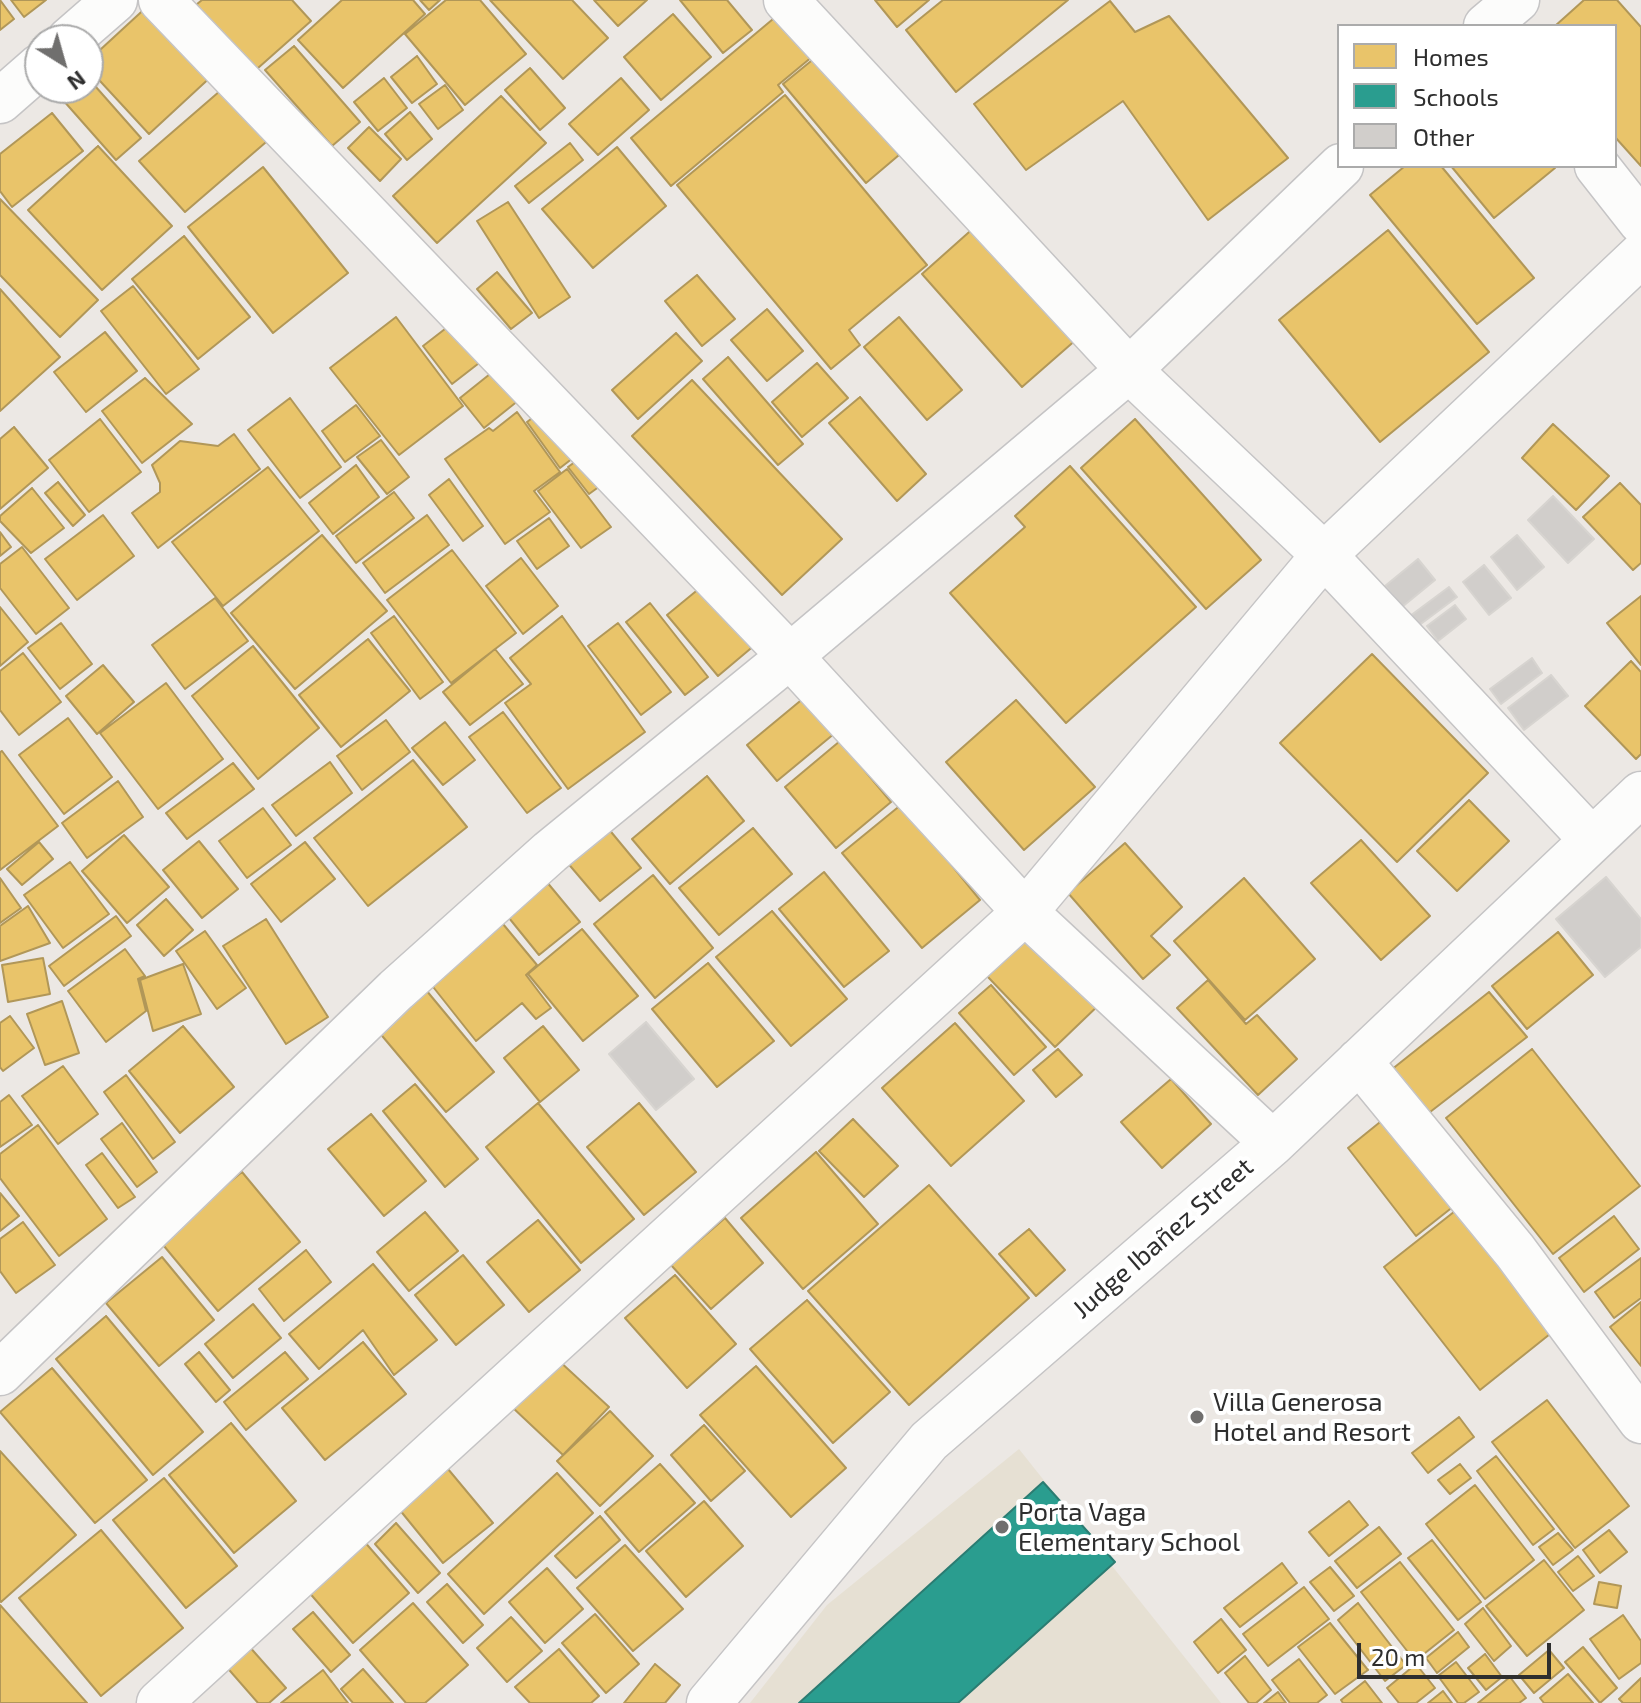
<!DOCTYPE html>
<meta charset="utf-8">
<style>
body{margin:0}
#map{position:relative;width:1641px;height:1703px;overflow:hidden;background:#ece8e4;font-family:"Exo 2",sans-serif}
canvas{display:block}
.legend{position:absolute;left:1337px;top:24px;width:280px;height:144px;box-sizing:border-box;background:#fff;border:2px solid #ababab;margin:0;padding:10px 14px;list-style:none;font-size:24px;color:#2e2e2e}
.legend li{display:flex;align-items:center;gap:16px;height:40px}
.legend b{width:40px;border:2px solid #ababab}
.north{position:absolute;left:24px;top:24px;width:80px;height:80px;box-sizing:border-box;background:#fff;border:2px solid #ababab;border-radius:50%;rotate:143deg;font-size:22px;font-weight:700;line-height:32px;text-align:center;color:#2e2e2e}
.north::after{content:'';display:block;margin:auto;width:28px;height:36px;background:#706f6e;clip-path:polygon(50% 0,100% 100%,50% 72%,0 100%)}
.scale{position:absolute;left:1357px;top:1643px;width:194px;height:36px;box-sizing:border-box;border:4px solid #2e2e2e;border-top:0;padding-left:10px;font-size:24px;line-height:28px;white-space:nowrap;color:#2e2e2e;-webkit-text-stroke:6px #fff;paint-order:stroke}
</style>
<div id="map">
<canvas width="1641" height="1703"></canvas>
<ul class="legend">
<li><b style="height:22px;background:#e9c46a"></b>Homes</li>
<li><b style="height:22px;background:#2a9d8f"></b>Schools</li>
<li><b style="height:22px;background:#d1cecb"></b>Other</li>
</ul>
<div class="north">N</div>
<div class="scale">20 m</div>
</div>
<script>
const g = document.querySelector('canvas').getContext('2d');
g.lineJoin = 'round';
function fillPath(path, color) { g.fillStyle = color; g.fill(path, 'evenodd'); }
const poly = rows => new Path2D(rows.map(r => 'M' + r).join(''));
function trace(path, color, width, dash) { g.strokeStyle = color; g.lineWidth = width; g.lineCap = dash ? 'butt' : 'round'; g.setLineDash(dash || []); g.stroke(path); }
function drawText(font, color, halo, rows, align = 'center') {
  g.font = font + ' "Exo 2",sans-serif'; g.lineWidth = 8; g.setLineDash([]); g.textBaseline = 'middle'; g.strokeStyle = halo; g.fillStyle = color; for (const [text, x, y, turn = 0] of rows) {
    g.save(); g.translate(x, y); g.rotate((+turn || 0) * Math.PI / 180); g.textAlign = isNaN(turn) ? turn : align; if (halo) g.strokeText(text, 0, 0); g.fillText(text, 0, 0); g.restore();
  }
}
fillPath(poly([
 [1019,1449,1221,1703,750,1703,827,1605]
]), '#e6e0d3');
const homes = poly([
 [0,0,14,19,0,30,0,0],
 [11,0,46,0,24,17,11,0],
 [202,0,292,0,311,21,249,76,191,9,202,0],
 [342,0,413,0,425,14,343,88,298,40,342,0],
 [420,0,440,0,429,10,420,0],
 [446,0,480,0,526,54,465,105,405,34,446,0],
 [490,0,572,0,608,38,563,79,490,0],
 [594,0,647,0,618,26,594,0],
 [680,0,727,0,752,30,723,53,680,0],
 [875,0,929,0,897,27,875,0],
 [943,0,1068,0,956,92,906,30,943,0],
 [1584,0,1617,0,1641,27,1641,166,1615,137,1615,26,1555,26,1584,0],
 [1110,1,1135,32,1169,16,1288,158,1208,220,1123,101,1026,170,974,104,1110,1],
 [151,3,215,73,149,134,88,68,88,61,151,3],
 [673,14,711,57,661,100,624,57,673,14],
 [779,14,813,56,778,85,783,92,671,186,631,138,779,14],
 [294,46,360,122,332,146,265,70,294,46],
 [417,56,437,84,412,103,391,77,417,56],
 [816,57,899,155,866,183,783,84,816,57],
 [530,68,565,108,540,130,505,90,530,68],
 [88,78,141,138,116,160,55,91,58,88,88,88,88,78],
 [235,78,280,130,185,212,139,161,235,78],
 [384,78,407,108,378,131,354,102,384,78],
 [621,78,649,110,598,155,569,124,621,78],
 [445,85,463,110,438,129,419,104,445,85],
 [785,95,927,265,849,330,860,345,831,369,677,185,785,95],
 [501,96,546,143,437,243,393,196,501,96],
 [410,112,432,139,407,160,385,134,410,112],
 [52,113,83,151,12,207,0,191,0,154,52,113],
 [369,127,401,159,380,181,348,148,369,127],
 [570,143,583,160,529,203,515,186,570,143],
 [98,146,172,226,102,290,28,210,98,146],
 [617,147,666,206,593,268,542,209,617,147],
 [1405,166,1441,166,1534,278,1477,324,1370,195,1405,166],
 [1451,166,1554,166,1555,168,1494,218,1451,166],
 [263,167,348,273,273,333,188,227,263,167],
 [0,199,98,300,60,337,0,275,0,199],
 [508,202,570,297,539,318,477,221,508,202],
 [977,225,1078,338,1022,387,922,274,977,225],
 [1388,230,1489,352,1380,442,1279,320,1388,230],
 [184,236,250,317,198,359,132,279,184,236],
 [497,272,532,313,511,329,477,289,497,272],
 [697,275,735,319,702,346,665,301,697,275],
 [133,286,199,369,166,394,101,311,133,286],
 [0,289,60,357,0,411,0,289],
 [767,309,803,351,767,381,731,340,767,309],
 [463,315,492,353,452,384,423,346,463,315],
 [396,317,463,406,399,455,330,368,396,317],
 [899,317,962,390,927,420,864,347,899,317],
 [105,332,137,371,86,412,54,372,105,332],
 [676,333,702,361,638,419,612,390,676,333],
 [728,357,803,444,778,465,703,379,728,357],
 [505,362,529,392,484,428,460,398,505,362],
 [817,363,848,398,802,437,772,402,817,363],
 [145,378,192,424,142,463,102,411,145,378],
 [692,380,842,539,782,595,632,436,692,380],
 [860,397,926,474,897,501,829,423,860,397],
 [290,398,341,467,300,498,248,430,290,398],
 [356,405,380,436,345,462,322,431,356,405],
 [548,406,582,451,560,468,527,422,548,406],
 [517,412,560,472,534,491,550,512,505,544,445,459,489,428,493,431,517,412],
 [100,419,141,472,89,512,49,460,100,419],
 [1135,419,1261,560,1206,609,1081,468,1135,419],
 [1553,424,1609,476,1576,510,1522,458,1553,424],
 [14,427,48,468,0,509,0,439,14,427],
 [234,434,260,469,158,548,132,513,160,492,160,483,152,465,180,441,218,446,234,434],
 [381,440,409,477,387,494,357,457,381,440],
 [590,451,611,478,589,494,568,467,590,451],
 [356,465,379,497,333,534,309,503,356,465],
 [1070,466,1196,607,1066,723,950,593,1025,527,1015,516,1070,466],
 [268,467,319,531,223,606,172,542,268,467],
 [567,469,611,527,581,548,538,491,567,469],
 [449,479,483,526,463,541,429,495,449,479],
 [58,482,85,515,73,526,45,493,58,482],
 [1620,483,1641,505,1641,563,1633,570,1583,517,1620,483],
 [32,488,64,528,31,553,0,521,0,516,32,488],
 [394,492,414,518,356,563,336,536,394,492],
 [103,515,134,556,77,600,45,559,103,515],
 [427,515,449,545,385,593,363,563,427,515],
 [549,518,569,546,537,569,517,541,549,518],
 [0,532,11,547,0,556,0,532],
 [322,535,387,611,295,689,231,613,322,535],
 [22,547,69,608,36,634,0,588,0,564,22,547],
 [452,550,516,633,451,683,387,600,452,550],
 [521,558,558,606,523,634,486,586,521,558],
 [706,583,756,644,718,676,667,615,706,583],
 [1641,596,1641,665,1607,623,1641,596],
 [215,598,248,641,185,689,152,645,215,598],
 [650,603,708,677,685,695,626,622,650,603],
 [0,607,28,642,0,666,0,607],
 [394,616,443,682,420,699,371,633,394,616],
 [562,616,645,732,568,789,505,703,531,684,510,658,562,616],
 [61,623,92,664,60,689,28,648,61,623],
 [618,623,671,692,641,715,588,646,618,623],
 [368,639,410,691,341,747,299,695,368,639],
 [253,646,319,728,258,779,192,696,253,646],
 [495,649,523,684,470,725,443,692,495,649],
 [23,653,61,702,19,735,0,710,0,671,23,653],
 [1372,654,1488,773,1397,862,1280,743,1372,654],
 [1631,661,1641,672,1641,754,1636,759,1585,706,1631,661],
 [103,665,134,702,97,734,66,696,103,665],
 [166,683,223,759,158,809,100,733,166,683],
 [805,697,835,733,777,781,747,745,805,697],
 [1016,700,1095,787,1024,850,946,762,1016,700],
 [503,712,561,788,527,813,469,737,503,712],
 [68,718,112,777,64,814,19,755,68,718],
 [386,720,410,752,362,790,337,756,386,720],
 [445,722,475,760,443,785,412,748,445,722],
 [840,741,891,802,836,848,785,787,840,741],
 [2,751,58,826,0,870,0,752,2,751],
 [413,760,467,827,368,906,314,838,413,760],
 [330,762,352,793,296,836,272,805,330,762],
 [233,763,254,789,187,839,166,813,233,763],
 [707,776,744,821,670,884,632,839,707,776],
 [118,781,143,817,87,858,62,823,118,781],
 [1469,800,1509,841,1457,891,1417,851,1469,800],
 [902,804,980,900,922,948,842,853,902,804],
 [263,808,291,845,247,878,219,841,263,808],
 [607,827,641,868,600,901,566,861,607,827],
 [753,828,792,874,719,935,679,888,753,828],
 [124,835,169,887,127,923,82,871,124,835],
 [1361,840,1430,916,1381,960,1311,883,1361,840],
 [199,841,238,889,202,918,163,870,199,841],
 [39,842,53,859,22,885,7,869,39,842],
 [305,842,335,879,281,922,251,884,305,842],
 [1125,843,1182,907,1151,936,1170,955,1143,979,1068,893,1125,843],
 [70,862,109,914,63,948,24,895,70,862],
 [824,872,889,951,844,987,779,909,824,872],
 [653,875,713,948,655,998,594,924,653,875],
 [0,878,21,908,0,923,0,878],
 [1244,878,1315,959,1245,1020,1174,941,1244,878],
 [546,881,580,922,539,955,505,913,546,881],
 [166,899,193,930,164,956,137,925,166,899],
 [28,906,50,943,0,961,0,926,28,906],
 [772,911,847,999,791,1046,716,957,772,911],
 [116,916,131,936,64,986,49,966,116,916],
 [266,919,328,1017,286,1044,223,946,266,919],
 [503,924,537,965,526,975,551,1008,536,1019,522,1003,476,1041,430,983,503,924],
 [582,929,638,996,583,1041,528,974,582,929],
 [1036,929,1105,999,1055,1047,987,976,1036,929],
 [205,931,246,988,217,1009,176,951,205,931],
 [1558,932,1593,975,1527,1029,1492,986,1558,932],
 [125,949,145,976,138,979,146,1011,106,1042,68,991,125,949],
 [43,958,50,994,8,1002,2,965,43,958],
 [708,963,774,1041,717,1087,652,1009,708,963],
 [183,964,201,1014,153,1031,140,980,183,964],
 [1208,980,1246,1024,1257,1015,1297,1059,1258,1095,1177,1008,1208,980],
 [991,985,1046,1047,1014,1075,959,1013,991,985],
 [426,990,494,1072,446,1112,378,1031,426,990],
 [1489,992,1527,1037,1421,1119,1386,1074,1489,992],
 [62,1001,79,1053,45,1065,27,1014,62,1001],
 [10,1016,34,1048,3,1071,0,1067,0,1023,10,1016],
 [955,1023,1024,1101,951,1166,882,1088,955,1023],
 [183,1026,234,1087,180,1133,129,1071,183,1026],
 [543,1026,579,1070,540,1102,504,1058,543,1026],
 [1058,1049,1082,1075,1056,1097,1033,1070,1058,1049],
 [1532,1049,1640,1186,1553,1254,1446,1118,1532,1049],
 [63,1066,98,1114,58,1144,22,1096,63,1066],
 [126,1075,175,1142,153,1159,104,1092,126,1075],
 [1171,1079,1211,1124,1162,1168,1121,1122,1171,1079],
 [415,1084,478,1159,445,1187,383,1111,415,1084],
 [9,1095,32,1125,0,1147,0,1102,9,1095],
 [538,1103,634,1219,581,1263,486,1147,538,1103],
 [639,1103,696,1172,644,1215,587,1147,639,1103],
 [371,1114,426,1181,384,1216,328,1149,371,1114],
 [1390,1114,1459,1202,1416,1236,1348,1148,1390,1114],
 [853,1119,898,1166,864,1197,819,1151,853,1119],
 [122,1123,157,1172,137,1187,101,1139,122,1123],
 [38,1125,107,1219,59,1256,0,1178,0,1154,38,1125],
 [816,1152,878,1224,803,1289,741,1218,816,1152],
 [102,1153,135,1197,118,1208,86,1165,102,1153],
 [242,1172,300,1242,218,1311,159,1240,242,1172],
 [929,1185,1029,1298,909,1405,808,1291,929,1185],
 [0,1193,19,1216,0,1231,0,1193],
 [1464,1204,1560,1326,1480,1390,1384,1267,1464,1204],
 [425,1212,458,1251,409,1291,377,1252,425,1212],
 [1614,1216,1639,1249,1584,1292,1559,1258,1614,1216],
 [725,1218,763,1263,711,1309,671,1265,725,1218],
 [538,1220,580,1270,529,1312,487,1262,538,1220],
 [23,1222,55,1265,16,1293,0,1271,0,1239,23,1222],
 [1029,1229,1065,1270,1036,1296,999,1254,1029,1229],
 [306,1250,331,1282,284,1321,259,1289,306,1250],
 [463,1255,504,1305,456,1345,415,1295,463,1255],
 [162,1257,214,1320,159,1366,106,1303,162,1257],
 [1641,1258,1641,1298,1614,1318,1595,1292,1641,1258],
 [373,1264,437,1340,394,1375,363,1330,319,1369,289,1334,373,1264],
 [675,1275,736,1344,687,1388,625,1318,675,1275],
 [807,1300,890,1392,833,1443,750,1349,807,1300],
 [1641,1302,1641,1366,1610,1327,1641,1302],
 [253,1304,281,1338,233,1378,205,1344,253,1304],
 [106,1316,203,1432,153,1475,56,1359,106,1316],
 [363,1342,406,1394,325,1460,282,1408,363,1342],
 [199,1352,230,1390,216,1402,185,1364,199,1352],
 [285,1352,308,1379,246,1430,224,1402,285,1352],
 [557,1359,609,1407,563,1455,512,1407,557,1359],
 [756,1366,846,1468,791,1517,700,1415,756,1366],
 [52,1368,147,1480,95,1523,0,1412,52,1368],
 [1547,1400,1629,1506,1575,1548,1492,1442,1547,1400],
 [610,1411,653,1456,600,1506,557,1461,610,1411],
 [1459,1417,1474,1437,1428,1473,1412,1453,1459,1417],
 [231,1423,296,1501,234,1553,169,1475,231,1423],
 [704,1425,745,1471,711,1501,671,1455,704,1425],
 [0,1451,76,1535,1,1602,0,1600,0,1451],
 [1496,1456,1554,1529,1533,1545,1477,1471,1496,1456],
 [660,1464,695,1503,639,1552,605,1512,660,1464],
 [1460,1464,1471,1478,1450,1494,1438,1480,1460,1464],
 [448,1469,493,1523,443,1563,399,1509,448,1469],
 [557,1473,593,1513,484,1614,448,1574,557,1473],
 [164,1478,237,1566,186,1608,113,1520,164,1478],
 [1475,1485,1534,1560,1485,1599,1426,1524,1475,1485],
 [704,1501,743,1546,686,1597,646,1551,704,1501],
 [1349,1501,1368,1525,1329,1556,1309,1532,1349,1501],
 [600,1516,620,1540,576,1578,555,1556,600,1516],
 [396,1523,440,1573,418,1593,375,1544,396,1523],
 [1379,1527,1401,1554,1357,1588,1335,1561,1379,1527],
 [101,1530,183,1628,101,1696,19,1598,101,1530],
 [1609,1530,1627,1552,1600,1573,1583,1550,1609,1530],
 [1558,1533,1573,1550,1553,1565,1539,1547,1558,1533],
 [363,1540,409,1593,353,1643,307,1590,363,1540],
 [1432,1540,1481,1602,1458,1620,1408,1558,1432,1540],
 [625,1545,683,1609,633,1651,577,1588,625,1545],
 [1578,1556,1594,1576,1573,1591,1558,1572,1578,1556],
 [1544,1560,1584,1610,1527,1656,1486,1606,1544,1560],
 [1400,1562,1454,1630,1415,1661,1361,1592,1400,1562],
 [1282,1563,1297,1583,1240,1627,1224,1608,1282,1563],
 [1330,1567,1354,1596,1334,1611,1310,1582,1330,1567],
 [547,1568,583,1609,545,1643,509,1602,547,1568],
 [1599,1582,1621,1586,1617,1608,1594,1604,1599,1582],
 [447,1584,483,1625,463,1643,427,1602,447,1584],
 [1304,1587,1329,1619,1268,1666,1243,1634,1304,1587],
 [413,1603,468,1665,425,1703,406,1703,360,1650,413,1603],
 [1358,1603,1406,1665,1385,1681,1338,1620,1358,1603],
 [0,1605,87,1703,0,1703,0,1605],
 [1483,1608,1511,1646,1494,1661,1465,1624,1483,1608],
 [313,1612,350,1655,331,1672,293,1629,313,1612],
 [595,1614,639,1664,606,1693,562,1643,595,1614],
 [1623,1615,1641,1641,1641,1663,1619,1679,1590,1639,1623,1615],
 [511,1617,542,1651,507,1682,477,1648,511,1617],
 [1221,1619,1246,1650,1218,1673,1194,1642,1221,1619],
 [1330,1623,1368,1670,1335,1694,1298,1647,1330,1623],
 [1458,1632,1469,1647,1437,1673,1426,1658,1458,1632],
 [240,1636,286,1688,269,1703,258,1703,217,1656,240,1636],
 [1583,1647,1617,1688,1600,1703,1565,1662,1583,1647],
 [559,1649,599,1696,591,1703,530,1703,515,1687,559,1649],
 [1549,1650,1564,1668,1534,1693,1519,1675,1549,1650],
 [1485,1654,1502,1677,1486,1690,1468,1668,1485,1654],
 [1245,1656,1271,1690,1256,1703,1249,1703,1225,1673,1245,1656],
 [1299,1659,1327,1695,1317,1703,1290,1703,1272,1680,1299,1659],
 [1456,1662,1479,1692,1464,1703,1458,1703,1438,1676,1456,1662],
 [655,1664,680,1685,665,1703,624,1703,655,1664],
 [1416,1664,1435,1688,1416,1703,1399,1703,1387,1688,1416,1664],
 [363,1669,393,1703,353,1703,341,1689,363,1669],
 [323,1670,348,1703,281,1703,323,1670],
 [1568,1674,1593,1703,1544,1703,1540,1698,1568,1674],
 [1510,1677,1526,1698,1519,1703,1478,1703,1510,1677],
 [1641,1678,1641,1703,1623,1703,1619,1699,1641,1678],
 [1365,1681,1382,1703,1343,1703,1341,1700,1365,1681],
 [1443,1691,1452,1703,1428,1703,1443,1691],
 [1278,1692,1286,1703,1264,1703,1278,1692]
]);
fillPath(homes, '#e9c46a');
trace(homes, '#b19758', 2);
const schools = poly([
 [1043,1482,1115,1562,958,1703,799,1703,1043,1482]
]);
fillPath(schools, '#2a9d8f');
trace(schools, '#2b7c72', 2);
const building = poly([
 [1553,496,1594,539,1568,563,1528,520,1553,496],
 [1517,535,1544,567,1517,590,1491,557,1517,535],
 [1418,559,1435,580,1402,607,1385,586,1418,559],
 [1484,565,1511,598,1489,615,1463,582,1484,565],
 [1449,587,1457,597,1418,626,1410,616,1449,587],
 [1455,605,1466,619,1438,641,1427,626,1455,605],
 [1532,658,1542,673,1501,704,1490,689,1532,658],
 [1551,675,1568,696,1524,730,1508,708,1551,675],
 [1606,877,1641,919,1641,947,1605,977,1556,919,1606,877],
 [646,1022,694,1079,656,1110,609,1054,646,1022]
]);
fillPath(building, '#d1cecb');
trace(building, '#d7d4d0', 2);
const minor = poly([
 [161,0,790,656,1025,912,1273,1143],
 [786,0,1129,370,1324,555,1592,840],
 [1486,26,1517,0],
 [69,40,115,0],
 [0,101,40,66],
 [1597,166,1641,222],
 [1359,1061,1515,1251,1641,1421],
 [0,1373,396,990,550,852,790,656,1129,370,1341,166],
 [159,1703,1025,912,1324,555,1641,255],
 [709,1703,929,1441,1273,1143,1641,794]
]);
trace(minor, '#c5c4c5', 47);
trace(minor, '#fcfcfb', 44);
for (const [x, y, r, color] of [
 [1197,1417,8,"#706f6e"],
 [1002,1527,8,"#706f6e"]
]) { const dot = new Path2D(); dot.arc(x, y, r, 0, 2 * Math.PI); g.fillStyle = color; g.fill(dot); trace(dot, '#fff', 3); }
drawText('26px', '#2e2e2e', '#fff', [
 ["Judge Ibañez Street",1163,1238,-41]
]);
drawText('26px', '#2e2e2e', '#fff', [
 ["Villa Generosa",1213,1402],
 ["Hotel and Resort",1213,1432],
 ["Porta Vaga",1018,1512],
 ["Elementary School",1018,1542]
], 'left');
</script>
